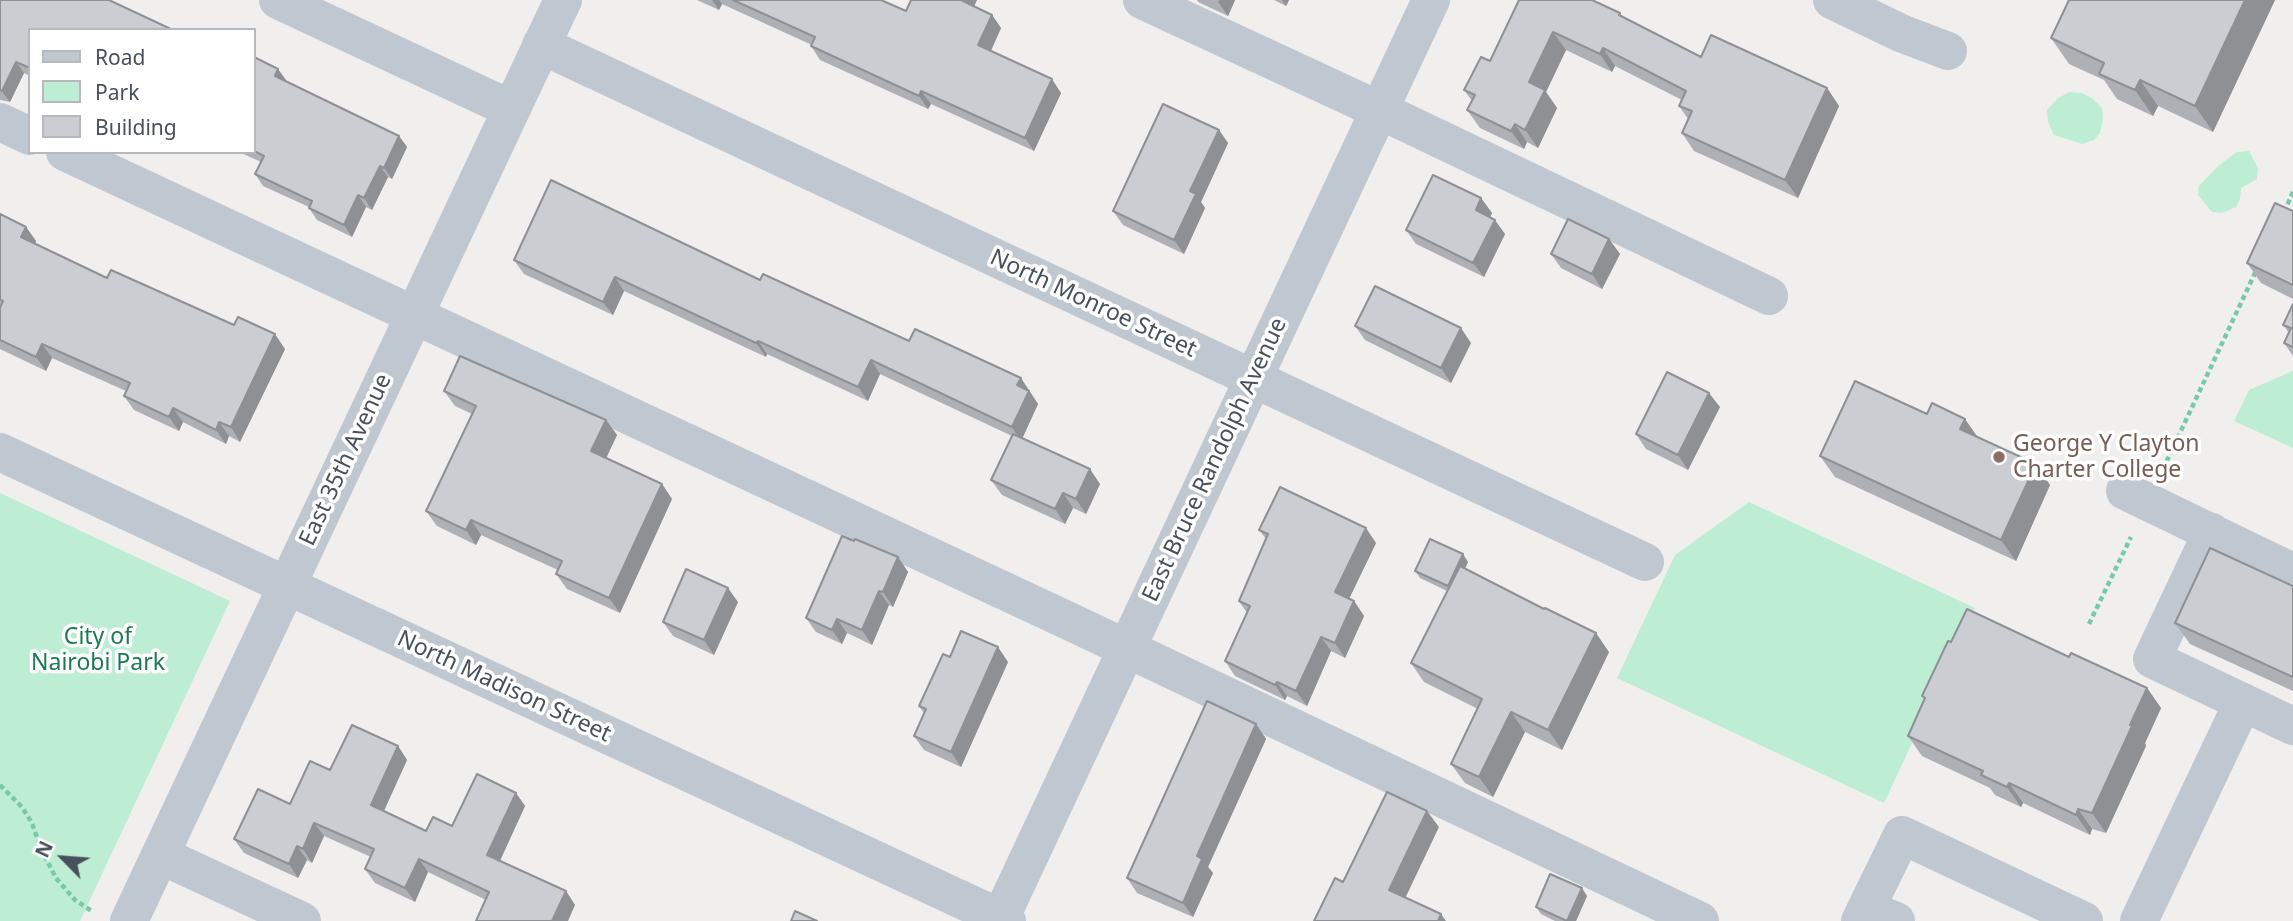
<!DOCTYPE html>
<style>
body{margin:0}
#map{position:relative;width:2293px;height:921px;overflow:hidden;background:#f1eeee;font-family:"Noto Sans",sans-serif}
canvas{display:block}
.legend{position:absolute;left:28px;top:28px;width:228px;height:126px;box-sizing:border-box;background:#fff;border:2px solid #b5b9bd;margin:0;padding:9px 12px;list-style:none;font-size:21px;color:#47505b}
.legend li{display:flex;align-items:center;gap:14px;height:35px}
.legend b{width:35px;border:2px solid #b5b9bd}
.north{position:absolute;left:28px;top:823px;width:70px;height:70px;-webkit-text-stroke:5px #fff;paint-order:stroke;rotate:295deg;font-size:19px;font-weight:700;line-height:28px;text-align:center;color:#47505b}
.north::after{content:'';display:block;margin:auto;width:24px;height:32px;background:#47505b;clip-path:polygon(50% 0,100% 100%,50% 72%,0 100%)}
</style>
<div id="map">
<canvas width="2293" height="921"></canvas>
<ul class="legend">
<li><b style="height:9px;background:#bfc7d0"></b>Road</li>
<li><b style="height:19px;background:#bdedd3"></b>Park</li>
<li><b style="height:19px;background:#cbcdd3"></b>Building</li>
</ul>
<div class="north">N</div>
</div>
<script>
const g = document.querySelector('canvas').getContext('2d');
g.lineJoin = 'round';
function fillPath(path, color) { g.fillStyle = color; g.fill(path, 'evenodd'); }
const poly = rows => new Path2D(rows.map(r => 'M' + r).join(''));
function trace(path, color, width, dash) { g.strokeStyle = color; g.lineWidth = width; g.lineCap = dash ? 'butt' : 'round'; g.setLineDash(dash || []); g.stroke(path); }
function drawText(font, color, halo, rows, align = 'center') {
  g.font = font + ' "Noto Sans",sans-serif'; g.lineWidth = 7; g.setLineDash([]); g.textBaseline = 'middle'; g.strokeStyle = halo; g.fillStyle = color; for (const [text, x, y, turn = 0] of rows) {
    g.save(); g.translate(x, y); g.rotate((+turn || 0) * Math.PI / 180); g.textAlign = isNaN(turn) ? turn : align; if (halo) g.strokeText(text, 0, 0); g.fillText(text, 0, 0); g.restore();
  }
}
fillPath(poly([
 [2070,92,2082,93,2093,99,2102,108,2103,118,2100,133,2094,140,2082,144,2054,135,2048,122,2047,110,2058,98],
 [2249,151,2258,168,2257,179,2241,188,2240,199,2236,207,2222,213,2212,212,2198,195,2199,186,2218,166,2237,152],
 [2293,371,2293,448,2234,421,2249,390],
 [0,493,230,601,80,921,0,921],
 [1749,502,1975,608,1884,803,1617,678,1675,555]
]), '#bdedd3');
trace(poly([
 [2284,212,2293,192],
 [2163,469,2256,271],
 [2089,624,2131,537],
 [0,785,22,807,32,823,41,849,56,878,75,900,93,912]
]), '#76caa7', 4.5, [5, 3.5]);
trace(poly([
 [278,0,511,109],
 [1142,0,1379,110,1769,296],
 [1832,0,1903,34,1948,51],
 [541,45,1645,562],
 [0,122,30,136],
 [65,152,1073,623,1700,921],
 [0,452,1007,921],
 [2125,491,2293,572],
 [2212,532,2152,659,2293,726],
 [160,855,302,921],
 [1867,909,1896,921],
 [129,921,563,0],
 [999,921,1431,0],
 [1860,921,1902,835,2084,921],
 [2139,921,2243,702]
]), '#bfc7d0', 38);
fillPath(poly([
 [0,0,30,30,30,76,24,73,10,102,0,100],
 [697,0,881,0,906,11,911,0,977,0,974,6,992,15,1001,28,991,51,1061,93,1034,151,931,104,928,109,820,60,811,46,812,45,722,4,719,10],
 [1197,0,1235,0,1228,16,1198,2],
 [1274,0,1289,0,1286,6],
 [1519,0,1620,13,1622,17,1701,57,1827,88,1839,106,1798,198,1694,151,1682,133,1688,119,1679,106,1682,100,1615,66,1612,72,1566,50,1546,92,1557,108,1538,148,1527,142,1524,149,1480,128,1467,110,1472,101,1464,90,1490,61],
 [2275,0,2213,132,2158,106,2153,116,2117,99,2104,80,2069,64,2051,38],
 [254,57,286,81,399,136,407,147,392,179,388,177,372,210,366,207,352,237,317,220,309,208,309,207,263,186,255,174,261,162,239,152,254,152],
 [1219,130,1228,143,1201,202,1205,208,1184,254,1123,225,1113,211],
 [1481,198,1492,213,1490,217,1505,234,1484,277,1416,244,1406,230],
 [2293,211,2293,299,2261,283,2247,263],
 [0,214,26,227,36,241,35,244,107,278,285,349,240,442,229,436,226,444,183,422,179,431,134,410,124,396,126,391,52,358,46,371,0,349],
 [1609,239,1620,254,1602,289,1561,268,1551,254],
 [514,260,760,280,1030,392,1038,404,1022,439,1100,484,1086,514,1073,508,1065,524,1002,495,991,480,1012,436,880,374,868,401,767,354,766,357,624,291,613,315,524,274],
 [2293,304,2293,356,2284,343,2289,333,2283,325],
 [1355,326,1471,343,1451,383,1365,340],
 [444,391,606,420,617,435,606,458,662,484,672,499,620,613,567,589,556,574,558,570,481,535,476,545,437,526,426,511,472,414,455,406],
 [1720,407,1688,470,1646,449,1636,434],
 [1978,437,2050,485,2016,561,1835,477,1820,456],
 [1259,530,1376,543,1349,599,1354,601,1364,616,1345,658,1331,651,1307,706,1287,696,1285,700,1235,676,1225,661,1247,613,1239,601,1266,539],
 [898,557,908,572,893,607,889,605,872,645,847,633,842,644,816,632,806,618],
 [1468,562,1465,569,1609,652,1562,750,1525,732,1493,797,1465,783,1451,764,1478,709,1424,682,1411,663,1447,591,1420,578,1415,571],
 [2293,586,2293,691,2190,644,2175,623],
 [738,602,714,655,673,636,663,622],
 [1951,642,2069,657,2147,688,2161,708,2145,743,2146,746,2106,833,2092,829,2090,835,2023,803,2021,807,1995,795,1990,788,1922,756,1908,736,1925,700,1922,696],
 [950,657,1008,662,961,767,924,750,914,736,924,713,919,706],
 [1256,724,1266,739,1208,867,1213,873,1193,917,1137,893,1127,878],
 [398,746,407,760,384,811,426,831,452,826,516,793,525,806,500,861,566,891,575,905,486,900,428,872,415,902,375,883,365,869,371,857,324,836,312,863,307,860,298,878,244,853,234,839,290,804,330,770],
 [1587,896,1576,921,1555,921,1541,914,1536,907]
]), '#afb0b5');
fillPath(poly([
 [712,0,719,0,722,4,719,10],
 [961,0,977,0,970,14],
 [1220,0,1235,0,1228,16,1218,2],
 [1282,0,1289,0,1286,6],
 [2245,0,2275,0,2213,132,2195,106],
 [992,15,1001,28,987,59,978,45],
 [1553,32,1566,50,1546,92,1557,108,1538,148,1525,130,1529,82],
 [1603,48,1615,66,1612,72,1600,54],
 [16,62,24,73,10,102,2,91],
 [278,69,286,80,283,87,275,76],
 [1052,79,1061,93,1034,151,1025,138],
 [2140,80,2158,106,2153,116,2135,90],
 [1827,88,1839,106,1798,198,1785,180],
 [921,91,931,104,928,109,919,96],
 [1515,124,1527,142,1524,149,1511,131],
 [1219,130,1228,143,1201,202,1205,208,1184,254,1174,240,1190,191],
 [399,136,407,147,392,179,384,168],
 [380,166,388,177,372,210,364,198],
 [358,195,366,207,352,237,344,225],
 [1481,198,1492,213,1486,225,1476,210],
 [1495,220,1505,234,1484,277,1473,263],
 [26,227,36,241,31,251,21,237],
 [1609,239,1620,254,1602,289,1592,274],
 [615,277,624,291,613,315,603,302],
 [1461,328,1471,343,1451,383,1441,368],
 [275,334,285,349,240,442,231,427],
 [758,341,767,354,766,357,756,343],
 [42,344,52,358,46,371,36,357],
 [871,360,880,374,868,401,858,387],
 [1021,378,1038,404,1021,441,1012,427,1017,385],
 [1709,393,1720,407,1688,470,1678,455],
 [173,408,183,422,179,431,169,417],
 [1965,419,1979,439,1960,429],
 [606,420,617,435,602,467,591,451],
 [219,422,229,436,226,444,216,430],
 [2036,464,2050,485,2016,561,2001,540],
 [1090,469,1100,484,1086,514,1076,499],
 [662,484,672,499,620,613,609,598],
 [1063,493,1073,508,1065,524,1055,509],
 [471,520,481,535,476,545,466,530],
 [1366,528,1376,543,1345,607,1335,592],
 [1463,554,1468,562,1453,594,1448,586],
 [898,557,908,572,893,607,883,592],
 [728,588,738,602,714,655,704,640],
 [879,591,889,605,872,645,862,630],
 [1354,601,1364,616,1345,658,1335,643],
 [837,619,847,633,842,644,832,630],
 [1596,633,1609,652,1562,750,1548,730],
 [1321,637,1331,651,1307,706,1296,691],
 [998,647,1008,662,961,767,951,752],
 [1277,682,1287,696,1285,700,1275,685],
 [2147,688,2161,708,2145,743,2146,746,2106,833,2092,813],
 [1511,712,1525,732,1493,797,1479,777],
 [1256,724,1266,739,1208,867,1213,873,1193,917,1183,903,1197,856],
 [398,746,407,760,380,819,371,805],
 [2009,783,2023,803,2021,807,2007,787],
 [516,793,525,806,496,869,487,855],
 [2078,809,2092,829,2090,835,2076,815],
 [1427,811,1439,827,1401,907,1389,890],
 [314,823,324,836,312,863,303,849],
 [297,846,307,860,298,878,289,864],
 [419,859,428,872,415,902,405,888],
 [1582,888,1587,896,1576,921,1567,921],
 [566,891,575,905,568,921,552,921],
 [1441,914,1446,921,1438,921]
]), '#8e9094');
const building = poly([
 [0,0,109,0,173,30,30,30,30,68,16,62,2,91,0,90,0,0],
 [733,0,881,0,906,11,911,0,961,0,992,15,978,45,1052,79,1025,138,921,91,919,96,811,46,815,37,733,0],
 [1519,0,1592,0,1620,13,1619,15,1701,57,1711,35,1827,88,1785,180,1682,133,1692,111,1679,106,1686,91,1603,48,1600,54,1553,32,1529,82,1545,90,1525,130,1515,124,1511,131,1467,110,1475,95,1464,90,1481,57,1490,61,1519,0],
 [2069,0,2245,0,2195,106,2140,80,2135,90,2099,74,2104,63,2051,38,2069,0],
 [254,57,278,69,275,76,399,136,384,168,380,166,364,198,358,195,344,225,309,208,312,201,255,174,264,156,254,151,254,57],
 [1163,104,1219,130,1190,191,1196,194,1174,240,1113,211,1163,104],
 [1433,175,1481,198,1476,210,1495,220,1473,263,1406,230,1433,175],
 [551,180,760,280,763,274,909,341,915,329,1021,378,1017,385,1029,391,1012,427,871,360,858,387,758,341,756,343,615,277,603,302,514,260,551,180],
 [2275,203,2293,211,2293,285,2247,263,2275,203],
 [0,214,26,227,21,237,107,278,111,270,234,325,238,317,275,334,231,427,219,422,216,430,173,408,169,417,124,396,130,383,42,344,36,357,0,340,0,308,3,301,0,299,0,214],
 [1568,219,1609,239,1592,274,1551,254,1568,219],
 [1375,286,1461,328,1441,368,1355,326,1375,286],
 [2293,304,2293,347,2284,343,2291,328,2283,325,2293,304],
 [460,356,606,420,591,451,662,484,609,598,556,574,562,561,471,520,466,530,426,511,476,406,444,391,460,356],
 [1667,372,1709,393,1678,455,1636,434,1667,372],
 [1855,381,1927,414,1932,403,1965,419,1960,429,2036,464,2001,540,1820,456,1855,381],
 [1013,434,1090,469,1076,499,1063,493,1055,509,991,480,1013,434],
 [1280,487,1366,528,1335,592,1354,601,1335,643,1321,637,1296,691,1277,682,1275,685,1225,661,1250,606,1239,601,1268,534,1259,530,1280,487],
 [842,536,854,541,855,539,898,557,883,592,879,591,862,630,837,619,832,630,806,618,842,536],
 [1430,539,1463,554,1448,586,1415,571,1430,539],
 [2210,548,2293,586,2293,677,2175,623,2210,548],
 [1460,566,1544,609,1545,608,1596,633,1548,730,1511,712,1479,777,1451,764,1482,699,1411,663,1460,566],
 [686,569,728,588,704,640,663,622,686,569],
 [1967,609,2069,657,2071,653,2147,688,2130,725,2132,726,2092,813,2078,809,2076,815,2009,783,2007,787,1981,775,1983,771,1908,736,1925,698,1922,696,1948,641,1951,642,1967,609],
 [961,631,998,647,951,752,914,736,926,709,919,706,943,654,950,657,961,631],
 [1207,701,1256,724,1197,856,1202,859,1183,903,1127,878,1207,701],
 [352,725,398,746,371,805,426,831,433,817,452,826,477,774,516,793,487,855,566,891,552,921,476,921,489,892,419,859,405,888,365,869,374,849,314,823,303,849,297,846,289,864,234,839,258,789,290,804,310,761,330,770,352,725],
 [1387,792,1427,811,1389,890,1441,914,1438,921,1314,921,1335,878,1343,882,1387,792],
 [1550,874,1582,888,1567,921,1536,907,1550,874],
 [795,911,817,921,791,921,795,911]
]);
fillPath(building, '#cbcdd3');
trace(building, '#8e9094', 2);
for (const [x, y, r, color] of [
 [1999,457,7,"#8d6e63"]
]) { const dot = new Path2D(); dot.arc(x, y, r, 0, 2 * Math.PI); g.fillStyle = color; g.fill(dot); trace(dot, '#fff', 2.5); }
drawText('23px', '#47505b', '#fff', [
 ["North Monroe Street",1093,304,25],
 ["East 35th Avenue",346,460,-65],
 ["East Bruce Randolph Avenue",1215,460,-65],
 ["North Madison Street",504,687,25]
]);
drawText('23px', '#785e54', '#fff', [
 ["George Y Clayton",2013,444],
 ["Charter College",2013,470]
], 'left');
drawText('23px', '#1a7a51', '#fff', [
 ["City of",98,637],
 ["Nairobi Park",98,663]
]);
</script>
